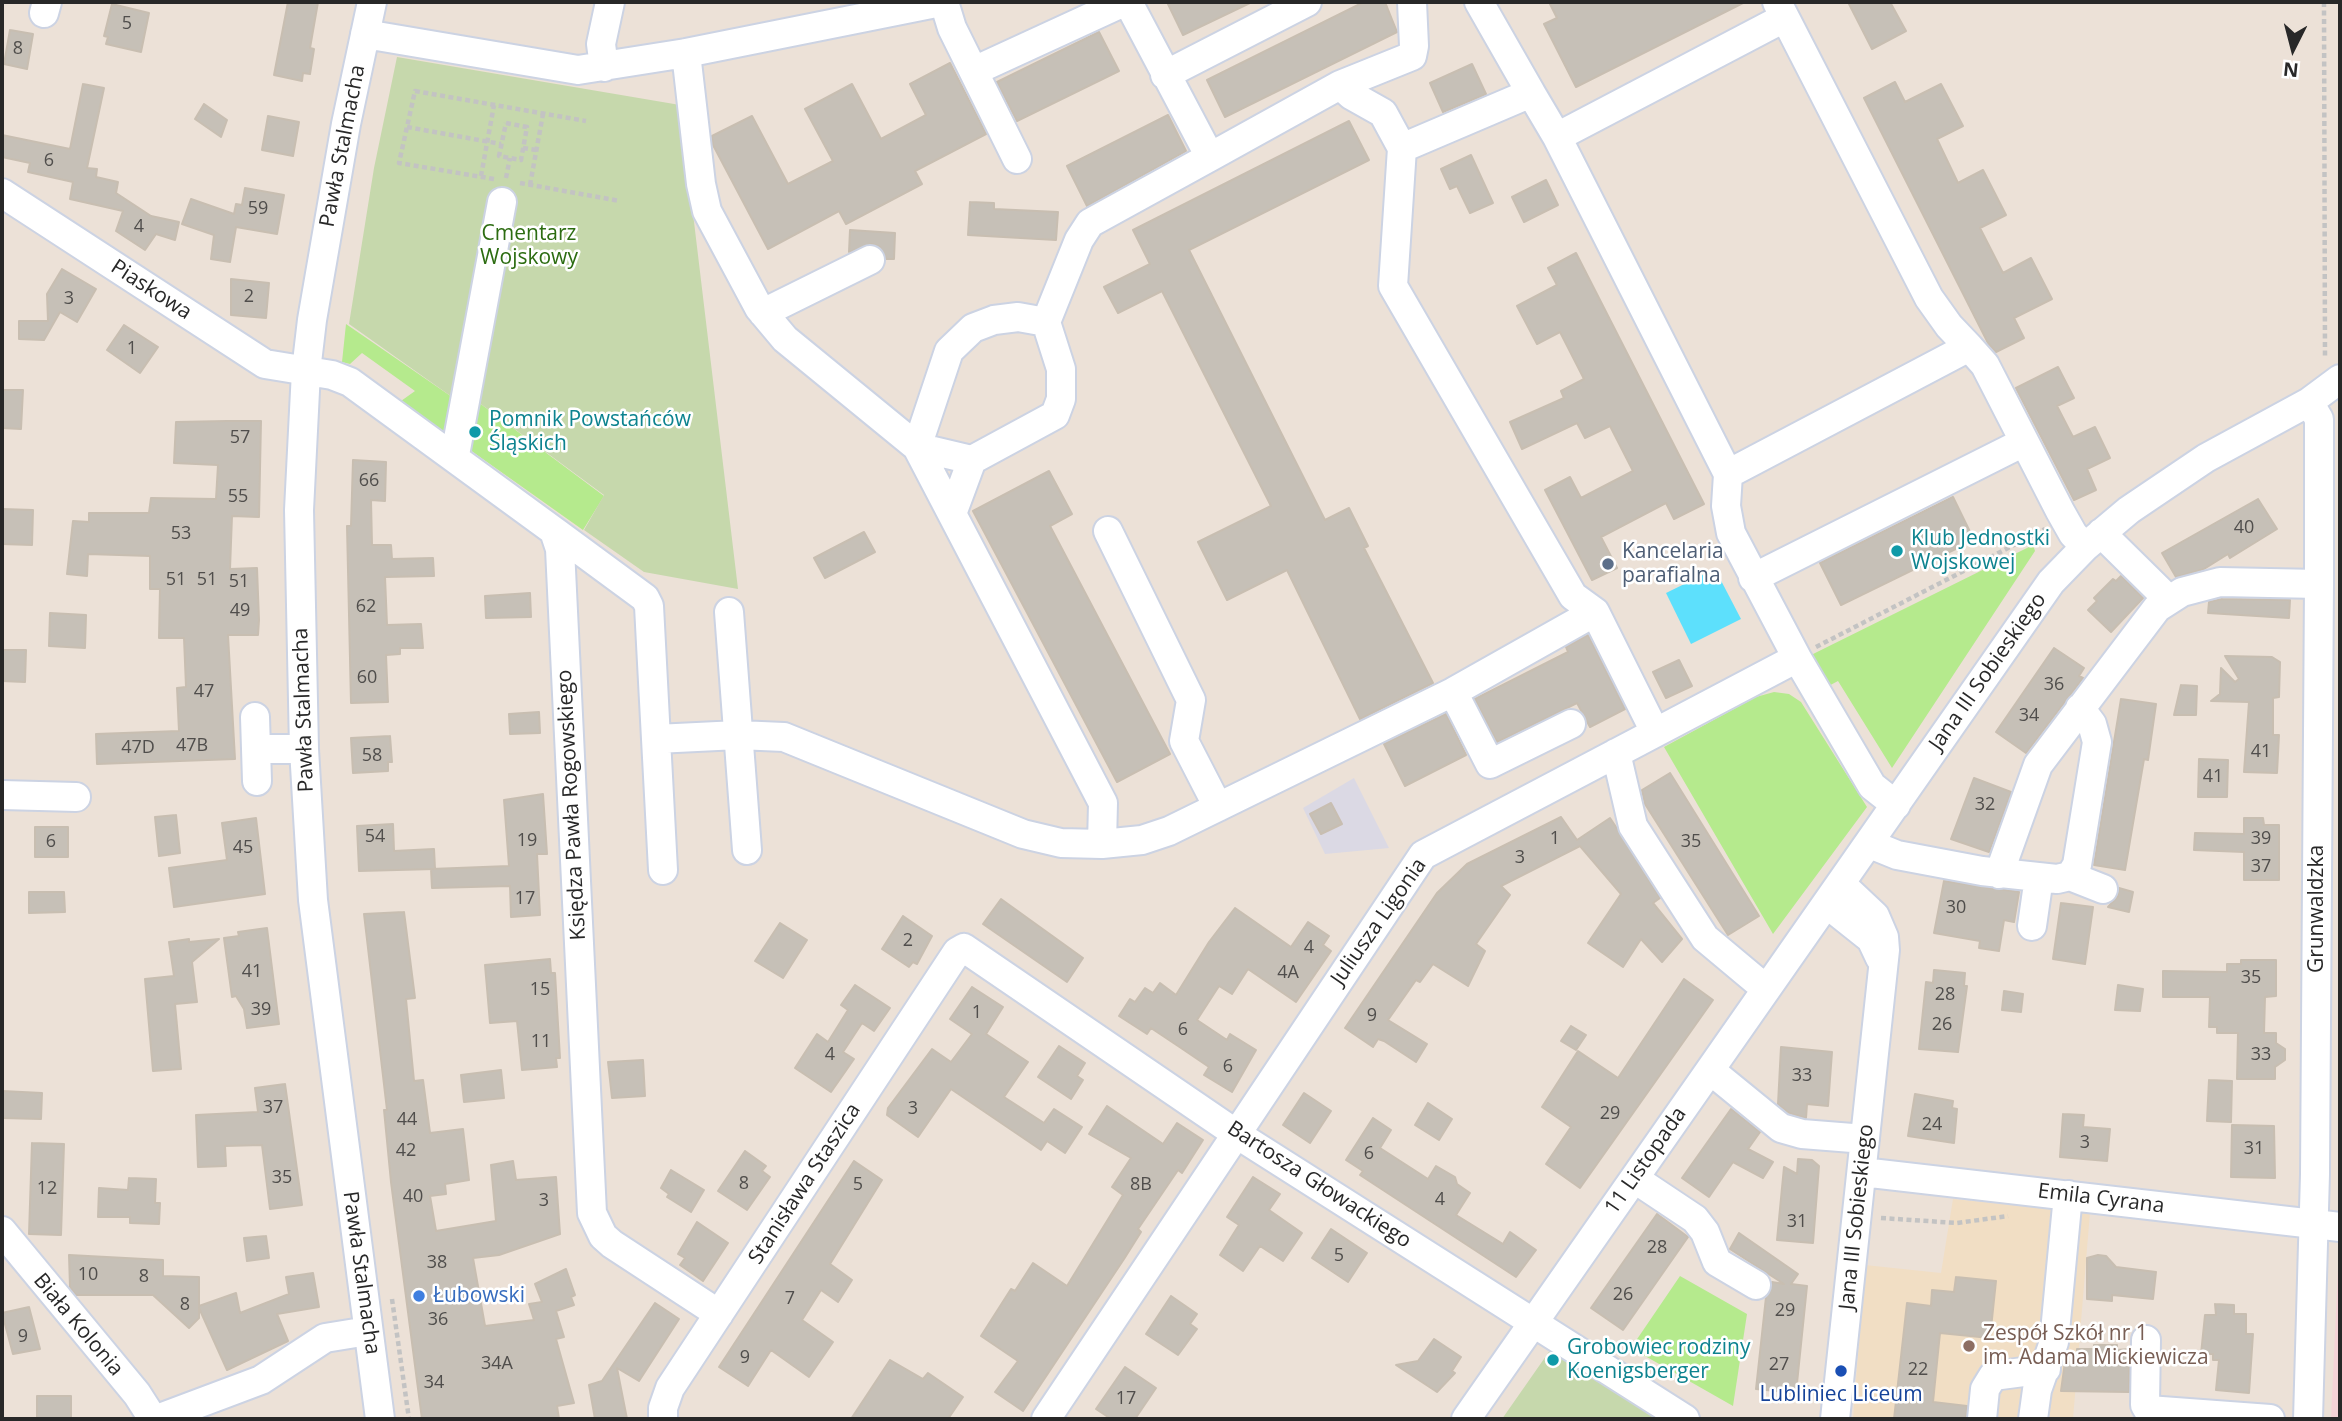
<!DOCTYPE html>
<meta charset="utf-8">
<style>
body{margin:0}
#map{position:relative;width:2342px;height:1421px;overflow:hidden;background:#ece1d7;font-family:"Open Sans",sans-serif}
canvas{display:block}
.frame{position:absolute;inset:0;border:4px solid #282828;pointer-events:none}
.north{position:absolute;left:2258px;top:14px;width:70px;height:70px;-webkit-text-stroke:5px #fff;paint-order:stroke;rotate:186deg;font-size:19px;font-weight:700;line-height:28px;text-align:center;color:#282828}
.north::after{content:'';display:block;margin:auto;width:24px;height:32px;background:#282828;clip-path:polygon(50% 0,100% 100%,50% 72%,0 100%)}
</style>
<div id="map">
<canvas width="2342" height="1421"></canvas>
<div class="frame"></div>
<div class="north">N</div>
</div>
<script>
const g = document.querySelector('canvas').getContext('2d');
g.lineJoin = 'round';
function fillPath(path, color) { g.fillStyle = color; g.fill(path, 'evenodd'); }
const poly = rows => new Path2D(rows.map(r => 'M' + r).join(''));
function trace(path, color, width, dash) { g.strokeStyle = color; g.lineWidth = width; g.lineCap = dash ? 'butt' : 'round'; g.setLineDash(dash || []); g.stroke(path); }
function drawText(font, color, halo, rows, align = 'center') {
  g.font = font + ' "Open Sans",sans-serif'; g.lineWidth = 5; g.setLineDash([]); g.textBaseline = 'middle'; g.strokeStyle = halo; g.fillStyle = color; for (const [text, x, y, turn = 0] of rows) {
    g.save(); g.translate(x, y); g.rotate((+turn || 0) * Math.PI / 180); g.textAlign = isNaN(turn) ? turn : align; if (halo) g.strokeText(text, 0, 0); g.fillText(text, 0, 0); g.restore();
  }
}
fillPath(poly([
 [1354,778,1389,848,1325,854,1303,808]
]), '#dbd9e4');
fillPath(poly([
 [1953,1199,2090,1212,2073,1419,1853,1419,1865,1265,1941,1273]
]), '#f1dec4');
fillPath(poly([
 [2340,1267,2340,1419,2331,1419,2338,1269]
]), '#f5d3d7');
fillPath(poly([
 [346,324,452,397,478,402,604,496,583,530,401,401,415,391,362,353,350,364,342,362],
 [2033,545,2035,551,1892,768,1838,681,1823,689,1807,657],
 [1774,692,1789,694,1801,702,1867,807,1773,934,1664,747,1756,697],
 [1680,1276,1747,1314,1733,1406,1631,1348]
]), '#b5ea8d');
fillPath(poly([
 [397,57,680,105,738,589,644,572,584,530,604,495,478,402,452,397,349,324,374,168],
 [1553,1346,1663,1419,1502,1419]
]), '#c6d8ac');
fillPath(poly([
 [1715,569,1741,619,1691,644,1666,593]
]), '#5de0fc');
const building = poly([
 [288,2,318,2,310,48,314,49,310,74,303,73,302,81,274,75,288,2],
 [1167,2,1252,2,1183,35,1167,2],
 [1364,2,1385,2,1397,32,1225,117,1207,80,1364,2],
 [1549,2,1745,2,1576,87,1544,24,1557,18,1549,2],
 [1848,2,1890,2,1906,31,1872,49,1848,2],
 [112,4,149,13,141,52,106,44,108,37,104,36,112,4],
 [10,30,33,34,27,69,4,64,10,30],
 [1099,32,1119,71,1017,121,997,82,1099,32],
 [950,63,986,134,915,171,922,184,846,224,839,211,768,249,713,145,712,136,752,116,788,184,833,161,805,109,852,84,881,139,926,115,910,84,950,63],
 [1472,64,1486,94,1443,112,1430,83,1472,64],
 [1895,82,1905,102,1941,84,1963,126,1937,139,1958,183,1983,170,2006,215,1980,228,2003,273,2031,258,2052,299,2014,318,2024,338,1996,352,1988,343,1864,98,1895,82],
 [83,84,104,88,87,168,97,169,96,177,118,182,116,193,151,216,179,222,175,240,156,234,145,250,116,231,123,211,70,199,73,182,28,172,30,163,2,157,2,135,70,149,83,84],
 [204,104,227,120,221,137,195,119,204,104],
 [1168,115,1186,151,1087,206,1067,166,1168,115],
 [268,116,299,122,293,156,262,150,268,116],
 [1349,121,1369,160,1189,250,1325,520,1349,508,1368,546,1364,548,1433,683,1360,719,1287,570,1227,600,1198,542,1271,506,1162,291,1118,313,1104,287,1150,264,1133,230,1349,121],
 [1471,155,1493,203,1470,213,1457,186,1450,189,1441,169,1471,155],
 [1546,180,1558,205,1524,222,1512,197,1546,180],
 [245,188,284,195,277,234,236,227,230,262,211,259,214,235,182,224,191,199,234,214,236,204,242,205,245,188],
 [970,202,994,203,994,209,1058,212,1056,240,968,235,970,202],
 [850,230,895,233,894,259,886,259,880,247,872,244,849,252,850,230],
 [1576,253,1704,504,1674,519,1666,503,1601,537,1617,568,1592,580,1545,490,1570,477,1581,498,1633,471,1610,426,1585,438,1577,423,1522,449,1510,422,1564,398,1561,391,1584,379,1560,332,1537,344,1517,306,1557,285,1548,268,1576,253],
 [62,269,96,289,77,322,60,312,44,340,19,339,19,321,48,321,47,294,62,269],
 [231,279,269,283,266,318,231,315,231,279],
 [124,325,158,347,140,373,107,350,124,325],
 [2058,367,2074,398,2057,406,2073,437,2095,427,2110,458,2087,469,2096,490,2074,500,2016,388,2058,367],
 [2,390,23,390,21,429,2,428,2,390],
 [227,421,261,421,259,517,232,516,230,569,257,568,259,620,258,635,228,635,235,759,97,764,96,734,179,731,177,688,186,687,184,638,159,638,160,589,150,589,150,556,88,554,87,576,67,574,73,521,89,522,89,513,149,513,151,498,216,499,218,465,174,463,176,422,227,421],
 [353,460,386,462,385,501,371,500,372,545,391,545,392,559,433,558,434,576,385,577,387,625,421,624,423,648,400,648,400,654,386,655,388,702,351,703,347,526,351,526,353,460],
 [1049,471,1072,514,1050,526,1170,754,1117,782,973,511,1049,471],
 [1953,497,1974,540,1841,605,1820,563,1953,497],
 [2258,499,2277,529,2230,558,2228,554,2204,569,2176,577,2162,553,2258,499],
 [2,509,33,510,32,545,2,544,2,509],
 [864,532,875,552,825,578,814,558,864,532],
 [2121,576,2143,598,2111,632,2088,610,2097,601,2094,598,2113,579,2116,581,2121,576],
 [530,593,531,617,486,618,485,596,530,593],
 [2222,599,2290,600,2289,618,2208,613,2209,602,2222,599],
 [50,613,86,615,85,648,49,646,50,613],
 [1588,635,1625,709,1590,727,1577,703,1497,742,1475,699,1568,652,1566,647,1588,635],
 [2054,648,2084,668,2079,676,2083,678,2026,753,1996,732,2054,648],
 [2,650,26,650,25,682,2,681,2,650],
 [2225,656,2272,657,2280,662,2279,697,2273,698,2273,735,2279,735,2277,773,2244,772,2249,702,2211,701,2220,694,2221,668,2235,682,2239,679,2225,656],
 [1679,660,1692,686,1666,698,1653,672,1679,660],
 [2181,685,2197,686,2196,715,2174,715,2181,685],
 [2121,699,2156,704,2148,760,2144,759,2125,870,2094,865,2121,699],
 [539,712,540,733,510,734,509,714,539,712],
 [1446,714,1466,755,1405,786,1384,744,1446,714],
 [390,736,392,762,388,762,388,771,353,773,351,738,390,736],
 [2199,759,2228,760,2227,797,2198,797,2199,759],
 [1670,773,1759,916,1728,935,1645,804,1642,790,1670,773],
 [1974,778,2011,792,1989,852,1951,839,1974,778],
 [543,794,547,854,537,854,540,915,511,917,510,886,432,888,431,869,509,866,504,800,543,794],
 [1331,803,1342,824,1321,834,1310,814,1331,803],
 [176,815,180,853,159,856,155,817,176,815],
 [1561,817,1577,840,1610,818,1616,827,1660,898,1653,903,1682,939,1662,962,1641,939,1623,967,1588,943,1621,894,1580,846,1501,886,1510,895,1476,944,1485,951,1468,986,1433,964,1420,982,1416,980,1388,1020,1427,1044,1416,1062,1384,1041,1378,1039,1373,1047,1345,1028,1437,893,1467,864,1561,817],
 [256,818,265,894,174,907,169,868,227,860,222,823,256,818],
 [2244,818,2263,818,2264,825,2279,825,2279,880,2244,880,2244,852,2194,850,2195,833,2244,834,2244,818],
 [393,824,394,851,434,849,435,869,359,871,357,826,393,824],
 [35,827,68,827,68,857,35,857,35,827],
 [1944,881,2019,892,2014,922,2004,920,1999,951,1979,948,1980,941,1934,933,1944,881],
 [2119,888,2133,892,2129,912,2108,907,2118,896,2119,888],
 [29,892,64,892,65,912,29,913,29,892],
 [1001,899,1083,958,1067,982,983,924,1001,899],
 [2061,903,2093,907,2085,964,2053,959,2061,903],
 [1235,908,1291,947,1308,922,1329,936,1323,945,1331,951,1296,1002,1248,969,1232,994,1219,986,1197,1020,1227,1040,1230,1034,1256,1050,1232,1092,1204,1075,1209,1067,1181,1048,1151,1028,1147,1034,1119,1016,1130,999,1135,1002,1145,988,1153,993,1160,983,1176,995,1209,942,1235,908],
 [404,912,415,998,406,999,414,1081,423,1080,430,1133,463,1129,469,1180,445,1184,446,1194,430,1196,436,1231,496,1221,491,1165,513,1161,516,1180,556,1177,560,1234,499,1255,473,1258,485,1326,534,1320,529,1304,542,1302,535,1284,566,1269,575,1295,571,1297,574,1305,556,1311,564,1337,556,1339,574,1403,557,1406,559,1419,422,1419,391,1182,384,1110,387,1110,364,914,404,912],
 [903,916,932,936,917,964,913,962,909,967,882,949,903,916],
 [780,923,807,940,783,978,755,961,780,923],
 [267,928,279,1024,247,1028,244,1009,236,996,232,997,224,938,239,936,238,932,267,928],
 [189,939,189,942,219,939,192,962,197,1002,175,1004,181,1069,153,1071,145,979,174,976,169,942,189,939],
 [550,959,551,973,555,973,560,1058,556,1058,557,1067,522,1070,517,1021,490,1023,485,965,550,959],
 [2241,960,2276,960,2276,996,2265,997,2264,1033,2276,1033,2276,1043,2285,1049,2285,1060,2275,1067,2275,1079,2237,1079,2238,1033,2217,1033,2217,1027,2209,1027,2210,997,2163,997,2163,971,2227,972,2227,964,2241,964,2241,960],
 [1934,970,1965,973,1964,986,1967,986,1958,1052,1919,1049,1926,982,1933,983,1934,970],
 [1684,979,1713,1000,1580,1188,1546,1164,1571,1127,1542,1107,1578,1051,1618,1078,1684,979],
 [855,985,890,1008,874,1031,862,1023,843,1052,854,1059,831,1092,795,1068,817,1034,828,1042,848,1010,841,1005,855,985],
 [2118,985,2143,989,2140,1011,2115,1010,2118,985],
 [972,987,1003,1007,986,1034,1028,1062,1004,1097,1044,1123,1054,1109,1082,1127,1065,1153,1047,1141,1041,1150,951,1089,918,1137,887,1115,888,1108,932,1049,951,1062,972,1034,950,1019,972,987],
 [2004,991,2023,994,2021,1012,2002,1010,2004,991],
 [1571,1026,1586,1035,1576,1050,1561,1041,1571,1026],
 [1059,1046,1085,1063,1077,1076,1083,1080,1071,1099,1038,1077,1059,1046],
 [1781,1047,1832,1052,1828,1106,1807,1104,1806,1118,1789,1113,1778,1104,1781,1047],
 [643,1060,645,1096,612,1098,608,1062,643,1060],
 [501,1070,504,1098,464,1102,461,1075,501,1070],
 [2209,1080,2232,1081,2231,1122,2207,1121,2209,1080],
 [285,1084,302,1205,270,1209,262,1145,225,1146,226,1166,198,1167,196,1115,258,1112,255,1088,285,1084],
 [2,1091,42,1093,41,1119,2,1118,2,1091],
 [1304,1093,1331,1111,1310,1143,1283,1125,1304,1093],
 [1915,1094,1953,1101,1952,1108,1957,1109,1954,1143,1908,1136,1915,1094],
 [1428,1103,1452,1119,1439,1140,1415,1125,1428,1103],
 [1107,1106,1163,1144,1177,1123,1203,1140,1182,1173,1178,1170,1138,1229,1141,1232,1124,1259,1023,1411,995,1392,1018,1361,981,1336,1011,1289,1015,1291,1033,1263,1067,1286,1123,1195,1112,1187,1131,1158,1089,1134,1107,1106],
 [1731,1109,1760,1132,1748,1149,1773,1162,1763,1178,1733,1162,1709,1197,1682,1178,1731,1109],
 [2063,1114,2084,1115,2083,1127,2110,1129,2107,1161,2060,1157,2063,1114],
 [1373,1118,1391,1130,1380,1148,1428,1179,1436,1166,1455,1177,1457,1184,1470,1193,1456,1215,1503,1244,1510,1232,1536,1250,1516,1277,1360,1175,1363,1171,1346,1160,1373,1118],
 [2232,1125,2274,1126,2275,1178,2231,1177,2232,1125],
 [32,1143,64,1144,61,1235,29,1234,32,1143],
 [745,1151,766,1166,762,1171,770,1177,747,1210,718,1191,745,1151],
 [1798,1159,1812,1160,1819,1166,1813,1243,1777,1240,1784,1167,1797,1174,1798,1159],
 [854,1161,882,1180,830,1264,852,1280,838,1302,821,1290,802,1320,833,1342,809,1377,771,1350,748,1386,719,1367,854,1161],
 [671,1170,704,1190,691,1212,667,1197,669,1194,661,1188,671,1170],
 [1253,1177,1280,1194,1269,1210,1302,1233,1283,1261,1260,1246,1243,1271,1220,1255,1239,1225,1227,1217,1253,1177],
 [129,1178,156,1179,155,1203,160,1203,159,1224,130,1223,130,1217,98,1217,99,1188,128,1190,129,1178],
 [1657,1214,1688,1237,1623,1330,1591,1308,1657,1214],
 [697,1222,728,1243,703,1281,680,1265,685,1258,678,1254,697,1222],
 [1331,1229,1367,1253,1348,1282,1312,1258,1331,1229],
 [1739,1233,1798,1274,1791,1284,1807,1286,1796,1393,1756,1389,1766,1297,1772,1282,1784,1284,1730,1249,1739,1233],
 [266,1236,269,1258,247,1261,244,1238,266,1236],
 [69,1255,163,1260,163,1276,199,1277,199,1306,236,1293,240,1313,289,1294,286,1277,313,1273,319,1307,277,1314,288,1341,227,1370,199,1308,199,1318,189,1328,153,1295,76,1295,70,1287,69,1255],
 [2098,1255,2106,1256,2116,1267,2156,1272,2153,1299,2112,1295,2112,1301,2087,1299,2087,1258,2098,1255],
 [1956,1277,1996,1281,1990,1338,1940,1333,1933,1402,1967,1406,1966,1419,1894,1419,1907,1303,1931,1306,1932,1290,1954,1292,1956,1277],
 [1171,1296,1197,1314,1190,1324,1197,1329,1178,1355,1146,1334,1171,1296],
 [655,1303,679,1319,639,1381,617,1368,627,1419,595,1419,589,1385,602,1381,655,1303],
 [2215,1304,2234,1305,2234,1314,2246,1314,2246,1334,2253,1334,2249,1393,2216,1390,2219,1360,2213,1360,2213,1354,2201,1354,2205,1315,2216,1315,2215,1304],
 [29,1307,40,1349,13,1354,2,1313,29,1307],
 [1434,1339,1461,1357,1452,1371,1455,1373,1437,1392,1396,1365,1418,1361,1434,1339],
 [2094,1345,2117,1345,2117,1350,2129,1349,2129,1392,2061,1391,2065,1362,2077,1363,2077,1349,2094,1349,2094,1345],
 [890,1360,923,1379,928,1373,963,1397,948,1419,851,1419,890,1360],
 [1125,1367,1156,1388,1135,1419,1111,1419,1096,1409,1125,1367],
 [37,1396,71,1396,71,1419,37,1419,37,1396]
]);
fillPath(building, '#c6c0b7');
trace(building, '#c8beb1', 2);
const minor = poly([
 [372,2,346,124,312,320,306,371,299,510,304,749,313,900,380,1419],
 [944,2,952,28,1017,159],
 [1128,2,1210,157,1340,85,1351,95,1383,113,1402,148,1531,93,1557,137,1728,474,1726,506,1731,533,1797,658],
 [1479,2,1531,93],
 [1777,2,1929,298,1949,326,1969,347],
 [44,13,47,2],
 [365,34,578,70,686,53,941,2],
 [686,53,701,184,707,211,759,308,785,339,917,447,1103,803,1102,844,1142,840,1169,831,1453,692,1595,612],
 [604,67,601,44,610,2],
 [974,71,1124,2],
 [1165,75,1307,2],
 [1340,85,1412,56,1414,46,1412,2],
 [1557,137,1784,18],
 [1402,148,1393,286,1573,596,1595,612,1655,732],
 [2,193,265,364,332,375,350,382,554,531,560,549,592,1213,603,1236,612,1244,719,1314],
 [763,313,870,260],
 [455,455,502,202],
 [972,460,917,447,949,351,973,328,994,320,1018,317,1046,322],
 [1728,474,1969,347,1985,365,2060,511,2073,534,2085,547],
 [952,514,972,460,1055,415,1061,399,1061,369,1046,322,1079,240,1090,223,1210,157],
 [554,531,645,598,649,606,656,739,738,735,784,737,1023,834,1061,843,1102,844],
 [1108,531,1191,700,1184,741,1218,807],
 [2101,533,2168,599],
 [1753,578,2024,442],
 [729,612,747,850],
 [1453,692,1490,764,1571,724],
 [255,717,256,749],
 [656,739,663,870],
 [1616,753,1633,826,1705,938,1766,989],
 [257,781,256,749,304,749],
 [2,795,76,797],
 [1870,844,1897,855,1982,871,2057,879,2070,876,2103,889],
 [1999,874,2038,765,2157,608,2182,592,2220,582,2319,584],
 [2070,876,2077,865,2097,742,2092,724,2080,708],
 [1827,904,1871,939,1880,958],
 [2032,926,2039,877],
 [1710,1070,1781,1128,1802,1134,1865,1139],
 [1862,1172,2340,1227],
 [1635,1179,1695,1219,1705,1232,1717,1262,1756,1285],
 [2,1231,137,1394,153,1419],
 [2146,1340,2145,1405,2148,1410,2270,1419],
 [157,1419,261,1380,325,1338,368,1331],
 [663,1419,663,1408,670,1388,957,952,964,948,1238,1135,1685,1419],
 [1046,1419,1423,855,1797,658,1872,786,1896,805],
 [1466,1419,2051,582,2085,547,2129,510,2206,458,2309,402,2340,379],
 [1835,1419,1885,950,1884,937,1875,916,1841,884],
 [1982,1419,1985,1389,1993,1376,2046,1369],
 [2033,1419,2037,1390,2054,1342,2068,1195],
 [2308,1419,2315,1174,2319,584,2319,419,2309,402]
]);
trace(minor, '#ccd3e3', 32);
trace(poly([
 [2324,2,2325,359],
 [506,123,527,127,521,160,499,156,506,123],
 [407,127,501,144],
 [523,148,537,150],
 [481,176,494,105],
 [506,178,510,158],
 [494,179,399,163,415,91,586,121],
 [520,183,620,201],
 [530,185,543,114],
 [1816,647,2045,529],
 [1881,1218,1957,1223,2008,1216],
 [392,1299,409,1419]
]), '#c3c3c3', 4.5, [5, 3.5]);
trace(minor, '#fff', 28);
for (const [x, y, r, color] of [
 [475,432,7,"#0f9aa8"],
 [1897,551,7,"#0f9aa8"],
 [1608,564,7,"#5c6f8a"],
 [419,1296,7,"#3f7fe0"],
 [1969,1346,7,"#8d6e63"],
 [1553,1360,7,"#0f9aa8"],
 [1841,1371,7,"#1a4fb4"]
]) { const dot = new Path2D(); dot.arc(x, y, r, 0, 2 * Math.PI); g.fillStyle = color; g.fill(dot); trace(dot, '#fff', 2.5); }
drawText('18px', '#504e4c', null, [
 ["5",127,24],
 ["8",18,49],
 ["6",49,161],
 ["59",258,209],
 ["4",139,227],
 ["2",249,297],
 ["3",69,299],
 ["1",132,349],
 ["57",240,438],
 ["66",369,481],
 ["55",238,497],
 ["40",2244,528],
 ["53",181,534],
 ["51",176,580],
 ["51",207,580],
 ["51",239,582],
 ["62",366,607],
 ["49",240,611],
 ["60",367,678],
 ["36",2054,685],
 ["47",204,692],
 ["34",2029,716],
 ["47B",192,746],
 ["47D",138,748],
 ["41",2261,752],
 ["58",372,756],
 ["41",2213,777],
 ["32",1985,805],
 ["54",375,837],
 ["1",1555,839],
 ["39",2261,839],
 ["19",527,841],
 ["6",51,842],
 ["35",1691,842],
 ["45",243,848],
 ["3",1520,858],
 ["37",2261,867],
 ["17",525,899],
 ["30",1956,908],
 ["2",908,941],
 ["4",1309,948],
 ["41",252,972],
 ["4A",1288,973],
 ["35",2251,978],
 ["15",540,990],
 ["28",1945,995],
 ["39",261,1010],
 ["1",977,1013],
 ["9",1372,1016],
 ["26",1942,1025],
 ["6",1183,1030],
 ["11",541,1042],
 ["4",830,1055],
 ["33",2261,1055],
 ["6",1228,1067],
 ["33",1802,1076],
 ["37",273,1108],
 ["3",913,1109],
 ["29",1610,1114],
 ["44",407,1120],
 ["24",1932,1125],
 ["3",2085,1143],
 ["31",2254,1149],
 ["42",406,1151],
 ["6",1369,1154],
 ["35",282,1178],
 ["8",744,1184],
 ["5",858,1185],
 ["8B",1141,1185],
 ["12",47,1189],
 ["40",413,1197],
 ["4",1440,1200],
 ["3",544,1201],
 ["31",1797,1222],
 ["28",1657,1248],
 ["5",1339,1256],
 ["38",437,1263],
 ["10",88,1275],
 ["8",144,1277],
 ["26",1623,1295],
 ["7",790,1299],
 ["8",185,1305],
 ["29",1785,1311],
 ["36",438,1320],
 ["9",23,1337],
 ["9",745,1358],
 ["34A",497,1364],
 ["27",1779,1365],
 ["22",1918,1370],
 ["34",434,1383],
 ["17",1126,1399]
]);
drawText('21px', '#282828', '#fff', [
 ["Pawła Stalmacha",343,146,-79],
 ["Piaskowa",151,290,33],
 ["Jana III Sobieskiego",1988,672,-55],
 ["Pawła Stalmacha",304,710,-92],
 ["Księdza Pawła Rogowskiego",572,805,-93],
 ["Grunwaldzka",2317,909,-90],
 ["Juliusza Ligonia",1379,922,-55],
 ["11 Listopada",1646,1161,-55],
 ["Stanisława Staszica",805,1184,-57],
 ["Bartosza Głowackiego",1319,1185,33],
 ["Emila Cyrana",2101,1199,7],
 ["Jana III Sobieskiego",1857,1217,-84],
 ["Pawła Stalmacha",361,1273,82],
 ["Biała Kolonia",78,1325,50]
]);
drawText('21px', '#2c6c11', '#fff', [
 ["Cmentarz",529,234],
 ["Wojskowy",529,258]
]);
drawText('21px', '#0d838f', '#fff', [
 ["Pomnik Powstańców",489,420],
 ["Śląskich",489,444],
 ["Klub Jednostki",1911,539],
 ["Wojskowej",1911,563],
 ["Grobowiec rodziny",1567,1348],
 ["Koenigsberger",1567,1372]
], 'left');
drawText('21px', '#4e5e75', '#fff', [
 ["Kancelaria",1622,552],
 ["parafialna",1622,576]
], 'left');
drawText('21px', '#366cbe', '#fff', [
 ["Łubowski",433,1296]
], 'left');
drawText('21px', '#785e54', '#fff', [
 ["Zespół Szkół nr 1",1983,1334],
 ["im. Adama Mickiewicza",1983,1358]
], 'left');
drawText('21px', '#164399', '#fff', [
 ["Lubliniec Liceum",1841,1395]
]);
</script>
